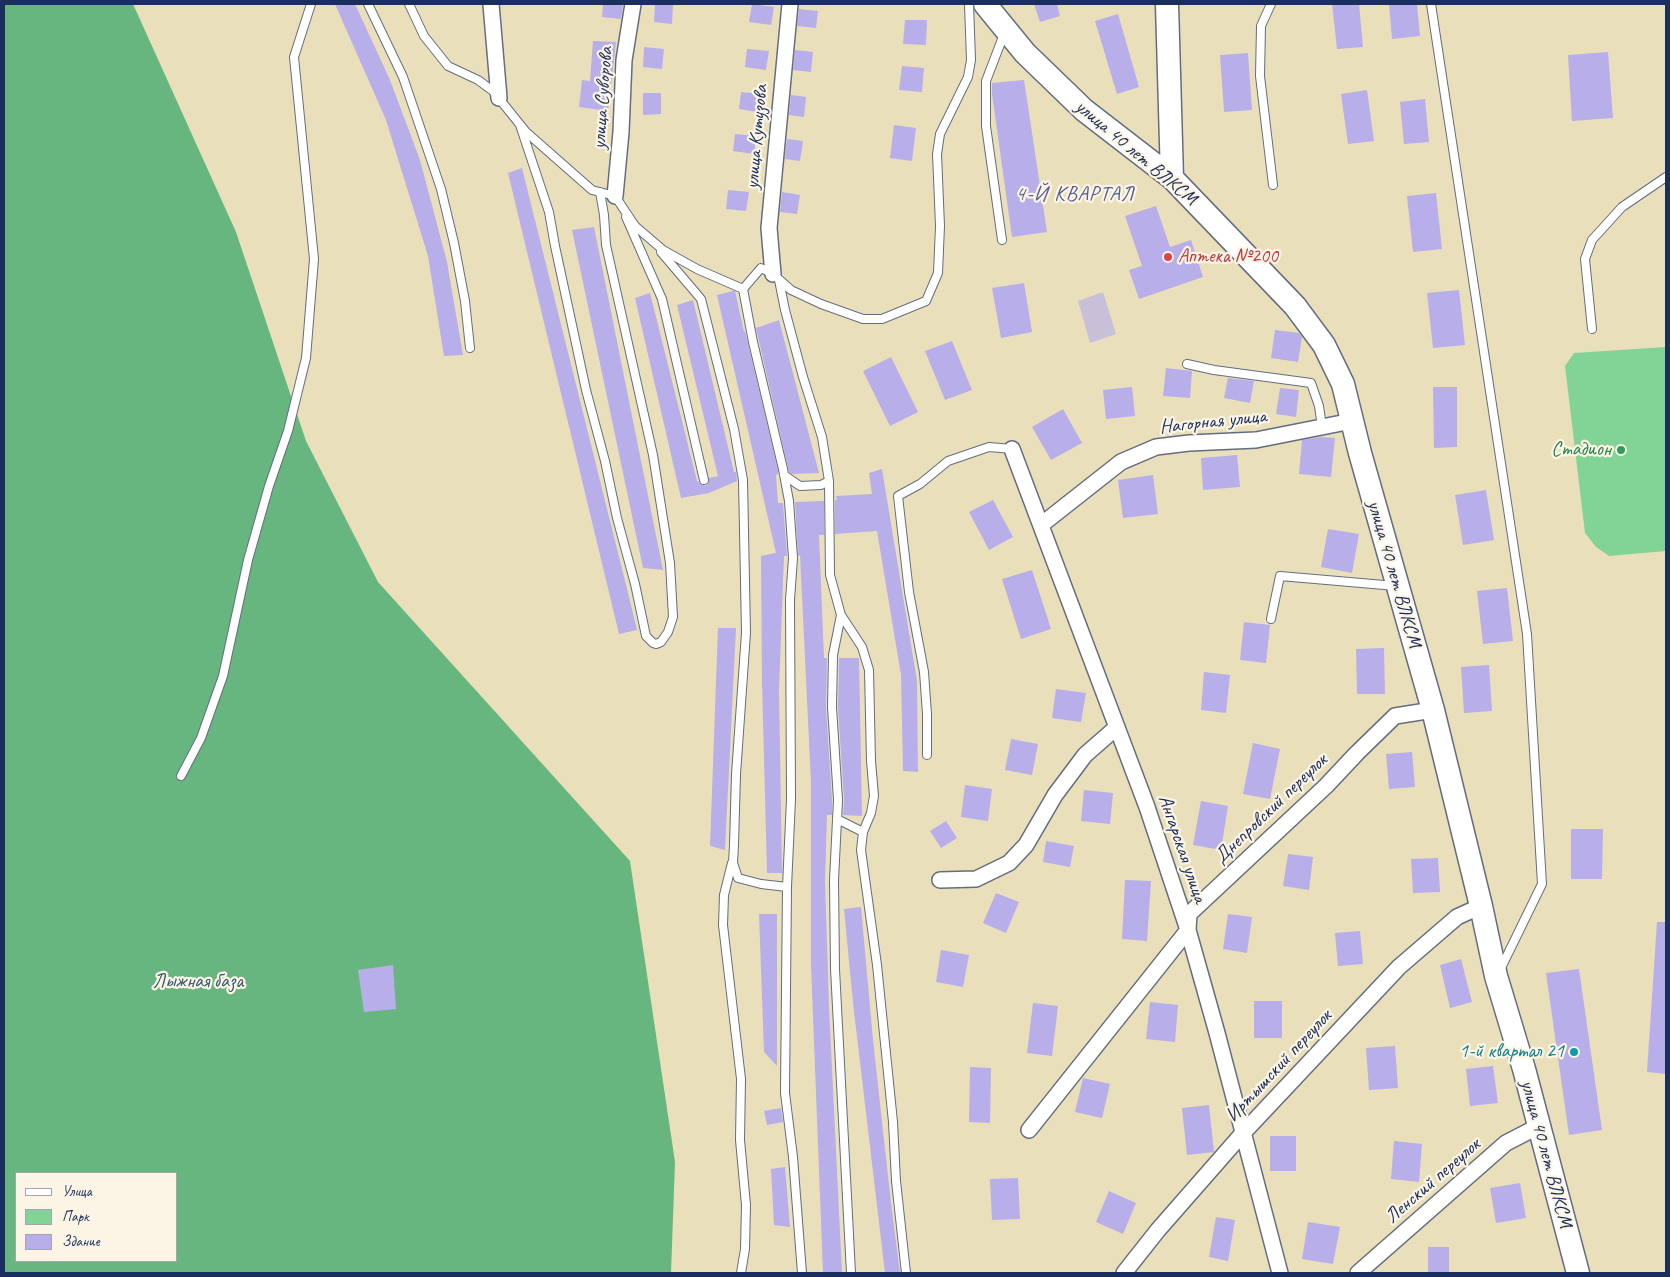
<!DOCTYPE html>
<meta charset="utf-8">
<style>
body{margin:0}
#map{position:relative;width:1670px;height:1277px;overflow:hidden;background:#e9e0bb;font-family:Caveat,sans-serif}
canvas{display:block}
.frame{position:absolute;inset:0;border:5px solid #1b2f5e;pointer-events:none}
.legend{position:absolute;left:15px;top:1172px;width:162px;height:90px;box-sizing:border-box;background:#fcf5e5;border:1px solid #a2a6af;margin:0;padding:6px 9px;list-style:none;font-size:15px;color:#1b2f5e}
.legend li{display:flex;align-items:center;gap:10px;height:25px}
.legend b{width:25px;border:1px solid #a2a6af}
</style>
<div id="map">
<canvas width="1670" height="1277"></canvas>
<div class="frame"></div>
<ul class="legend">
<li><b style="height:6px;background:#fff"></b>Улица</li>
<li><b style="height:14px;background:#81d496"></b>Парк</li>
<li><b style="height:14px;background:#b7aeea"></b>Здание</li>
</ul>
</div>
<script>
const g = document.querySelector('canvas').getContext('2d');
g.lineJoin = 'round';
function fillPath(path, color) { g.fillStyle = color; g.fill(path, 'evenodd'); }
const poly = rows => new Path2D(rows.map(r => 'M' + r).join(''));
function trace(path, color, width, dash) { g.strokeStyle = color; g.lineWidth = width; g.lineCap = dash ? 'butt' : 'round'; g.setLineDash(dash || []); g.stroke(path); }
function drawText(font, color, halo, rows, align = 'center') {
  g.font = font + ' Caveat,sans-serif'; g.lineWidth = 4.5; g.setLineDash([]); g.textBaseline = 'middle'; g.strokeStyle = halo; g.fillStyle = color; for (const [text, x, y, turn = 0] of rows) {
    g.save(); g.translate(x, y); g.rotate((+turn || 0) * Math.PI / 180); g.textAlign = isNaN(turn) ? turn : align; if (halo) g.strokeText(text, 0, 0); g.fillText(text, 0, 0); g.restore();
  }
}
fillPath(poly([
 [1103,292,1116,334,1090,343,1078,301]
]), '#c8bfd8');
fillPath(poly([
 [1666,347,1666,551,1609,556,1596,547,1585,533,1565,366,1574,353]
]), '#81d496');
fillPath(poly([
 [4,4,133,4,236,232,306,441,378,582,630,861,675,1162,671,1273,4,1273],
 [16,1173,176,1173,176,1261,16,1261]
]), '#68b67f');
fillPath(poly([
 [335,4,355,4,390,80,420,160,447,262,463,355,444,356,428,256,386,120],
 [603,4,623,4,621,19,602,17],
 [655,4,673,4,672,24,654,22],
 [752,4,774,7,771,25,749,22],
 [1034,4,1057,4,1060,16,1040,22],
 [1332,4,1359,4,1363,47,1337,49],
 [1389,4,1417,4,1420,36,1392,39],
 [799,9,818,11,816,28,797,26],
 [1118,14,1139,87,1117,94,1095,21],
 [905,20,927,20,926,45,903,44],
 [593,41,616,42,608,111,579,107,582,80,590,81],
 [644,47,664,49,662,69,643,67],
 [747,49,769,51,766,70,745,67],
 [795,50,813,52,811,72,793,70],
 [1608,52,1613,118,1572,121,1568,55],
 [1248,53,1252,110,1224,112,1220,55],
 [902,66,924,68,922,92,899,90],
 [1024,80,1047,232,1012,237,992,94,992,83],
 [1367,90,1374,141,1348,144,1341,94],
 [741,92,760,94,757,112,739,109],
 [643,93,661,93,661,114,643,115],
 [791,95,806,97,804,117,789,115],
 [1425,99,1429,142,1404,144,1400,102],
 [894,125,916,128,912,161,890,158],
 [735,134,756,136,754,154,733,151],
 [787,139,803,141,800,161,785,159],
 [522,168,630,601,637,630,619,634,508,173],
 [728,190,749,192,746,211,726,209],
 [782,192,800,195,797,214,780,212],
 [1436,193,1442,249,1413,252,1407,196],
 [1156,206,1170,247,1191,240,1203,277,1139,299,1129,270,1142,266,1125,216],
 [594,227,663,570,643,568,572,230],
 [1024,283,1032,332,1001,338,992,288],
 [1459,290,1465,345,1433,348,1427,293],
 [733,291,735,291,744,332,745,331,778,470,778,474,776,475,778,503,783,503,787,556,784,556,779,689,782,873,767,873,762,682,761,556,776,553,717,295],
 [650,293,697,481,705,486,708,484,709,478,718,476,677,305,693,300,734,472,736,472,737,481,709,493,681,498,635,298],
 [779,320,819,473,792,474,789,472,756,328],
 [1275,330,1299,333,1302,337,1298,362,1271,358],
 [952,341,972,390,945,400,925,351],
 [891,357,918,412,890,426,863,371],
 [1166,368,1192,371,1190,398,1163,396],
 [1228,378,1254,381,1250,403,1224,398],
 [1132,387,1135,416,1106,419,1103,390],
 [1433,387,1457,387,1457,447,1434,448],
 [1280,388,1299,390,1296,417,1276,414],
 [1063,409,1082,443,1051,460,1032,427],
 [1321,437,1335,438,1331,477,1299,474,1302,440],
 [1237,455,1240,487,1203,490,1201,458],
 [882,469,917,681,918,772,903,771,901,675,877,531,835,534,835,500,837,500,836,496,872,494,869,473],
 [1153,475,1158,514,1123,518,1118,480],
 [1486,490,1494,540,1463,545,1455,495],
 [993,500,1013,537,989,550,969,512],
 [824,501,824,535,819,535,824,658,827,658,826,707,832,800,832,815,827,815,825,881,829,1007,842,1273,823,1273,811,965,811,782,800,555,798,556,795,502],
 [1328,529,1359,534,1352,573,1321,567],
 [1032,570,1051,629,1021,639,1002,579],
 [1507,588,1513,641,1483,644,1477,591],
 [1244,622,1270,625,1266,663,1240,660],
 [718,628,736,628,725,850,710,846],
 [1384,648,1385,694,1357,694,1356,649],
 [839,658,859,658,862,816,843,815,844,800,838,707],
 [1489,665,1492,711,1464,713,1461,667],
 [1204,672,1230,675,1226,713,1201,710],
 [1056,689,1086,693,1081,722,1052,718],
 [1011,739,1038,744,1032,775,1005,770],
 [1253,743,1280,749,1270,799,1243,794],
 [1412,752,1415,787,1389,789,1386,754],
 [965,785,992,789,988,821,961,817],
 [1084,790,1113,793,1110,824,1081,821],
 [1201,801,1228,806,1221,850,1193,845],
 [946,821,957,838,941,848,930,831],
 [1571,829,1603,829,1602,879,1571,879],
 [1046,841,1074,846,1070,867,1043,862],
 [1288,854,1313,857,1309,890,1283,886],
 [1438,858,1440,892,1413,893,1411,859],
 [1125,880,1151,881,1147,941,1122,939],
 [996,893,1019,902,1006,933,983,923],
 [861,907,873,1040,891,1203,900,1273,885,1273,853,1003,844,909],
 [759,914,777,914,777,1066,764,1052],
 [1228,914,1252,917,1247,953,1223,949],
 [1657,922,1666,922,1666,1074,1647,1072],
 [1360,931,1363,964,1338,966,1335,933],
 [941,950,969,955,963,987,936,982],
 [1461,959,1472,1002,1450,1008,1440,965],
 [393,965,396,1009,364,1012,358,970],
 [1579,969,1602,1130,1569,1135,1546,973],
 [1254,1001,1282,1001,1282,1038,1254,1038],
 [1150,1002,1178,1005,1175,1042,1146,1039],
 [1033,1003,1058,1006,1052,1056,1027,1053],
 [1395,1046,1398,1088,1369,1090,1366,1048],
 [1493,1066,1498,1103,1470,1106,1466,1069],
 [970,1067,991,1068,990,1123,969,1122],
 [1083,1078,1110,1084,1102,1118,1075,1112],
 [1209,1105,1214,1152,1187,1155,1182,1108],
 [781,1108,783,1122,767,1125,764,1111],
 [1270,1136,1296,1136,1296,1171,1270,1171],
 [1394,1141,1422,1144,1419,1182,1391,1179],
 [785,1167,790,1227,774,1225,771,1169],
 [1018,1178,1020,1219,992,1220,990,1179],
 [1520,1183,1526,1218,1496,1223,1490,1188],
 [1109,1191,1136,1203,1123,1234,1096,1222],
 [1216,1217,1235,1220,1228,1261,1209,1257],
 [1308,1222,1340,1227,1333,1264,1302,1259],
 [1428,1247,1449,1247,1449,1273,1428,1273]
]), '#b7aeea');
const lane = poly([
 [368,4,403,77,441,189,454,243,465,301,470,348],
 [409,4,424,36,448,66,478,80,493,91,526,132,592,190,615,196,635,226,663,250,697,269,743,289,761,268,773,274,791,290,821,304,863,319,882,319,926,301,938,273,940,226,937,154,940,134,968,77,971,60,969,4],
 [1271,4,1261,26,1260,76,1273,185],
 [1431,4,1527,634,1542,884,1500,970],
 [520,125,549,212,555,246,586,390,605,461,617,518,635,584,646,636,653,643,656,644,661,642,668,632,673,617,670,563,653,455,606,245,604,215,600,192],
 [626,217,662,299,704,480],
 [1002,240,986,126,986,81,1004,34],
 [661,252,701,299,734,429,743,480,746,633,736,774,734,845,733,863,738,878,761,884,787,887],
 [779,280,785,310,803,377,822,437,829,481,830,575,841,615,833,655,832,707,838,800,834,880,835,969,851,1273],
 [743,289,753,342,783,469,789,501,793,558,790,600,791,799,787,887,785,1093,793,1157,802,1273],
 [1592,329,1585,259,1592,240,1622,207,1666,177],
 [1187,364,1214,370,1311,383,1319,406,1322,427],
 [784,475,800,486,821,485,829,481],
 [841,615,862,647,869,670,871,761,874,796,871,813,863,832,861,850,877,965,893,1122,896,1181,906,1273],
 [1271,619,1280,576,1396,586],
 [927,755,927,714,924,672,909,592,898,496,920,484,948,461,989,447,1012,449],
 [181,776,201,738,223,676,248,560,269,486,288,431,306,358,314,259,294,57,311,4],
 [837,819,863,832],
 [732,863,724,895,723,925,741,1079,740,1140,746,1205,745,1249,741,1273]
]);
const street = poly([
 [491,4,499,98],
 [615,196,621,132,624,60,633,4],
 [773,274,769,228,790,4],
 [1012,449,1147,807,1188,930,1217,1033,1280,1273],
 [1041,525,1121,462,1156,447,1189,443,1256,440,1352,421],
 [940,880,976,879,1009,863,1026,845,1055,795,1085,755,1117,727],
 [1029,1130,1188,930,1189,914,1326,786,1357,753,1395,716,1433,710],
 [1124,1273,1158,1230,1243,1133,1399,967,1457,917,1481,906],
 [1358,1273,1506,1143,1539,1126]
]);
const secondary = poly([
 [985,4,1025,53,1084,110,1172,178,1295,306,1324,345,1343,384,1360,453,1433,710,1481,906,1496,976,1524,1069,1578,1273],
 [1167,4,1172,178]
]);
trace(lane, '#636d7f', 10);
trace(street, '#636d7f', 18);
trace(secondary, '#636d7f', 25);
trace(lane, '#fff', 8);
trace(street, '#fff', 15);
trace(secondary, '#fff', 22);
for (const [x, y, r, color] of [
 [1168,257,5,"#e0444e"],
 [1621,450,5,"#2e9e5b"],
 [1574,1052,5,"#0f9aa8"]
]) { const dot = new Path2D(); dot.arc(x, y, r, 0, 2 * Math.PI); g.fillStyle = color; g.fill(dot); trace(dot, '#fcf5e5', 2); }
drawText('20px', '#1b2f5e', '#fcf5e5', [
 ["улица Суворова",603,98,-86],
 ["улица Кутузова",757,137,-85],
 ["улица 40 лет ВЛКСМ",1136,153,40],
 ["Нагорная улица",1213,422,-6],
 ["улица 40 лет ВЛКСМ",1394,574,74],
 ["Днепровский переулок",1271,809,-44],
 ["Ангарская улица",1182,849,71],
 ["Иртышский переулок",1279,1066,-47],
 ["улица 40 лет ВЛКСМ",1546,1154,75],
 ["Ленский переулок",1433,1181,-41]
]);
drawText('20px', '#be3a42', '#fcf5e5', [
 ["Аптека №200",1178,257]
], 'left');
drawText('20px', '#27864d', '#fcf5e5', [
 ["Стадион",1611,450]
], 'right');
drawText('20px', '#34586c', '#fcf5e5', [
 ["Лыжная база",198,982]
]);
drawText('20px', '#0d838f', '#fcf5e5', [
 ["1-й квартал 21",1564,1052]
], 'right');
g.letterSpacing = '1px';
drawText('21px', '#525b8f', '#fcf5e5', [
 ["4-Й КВАРТАЛ",1075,194]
]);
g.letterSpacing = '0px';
</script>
